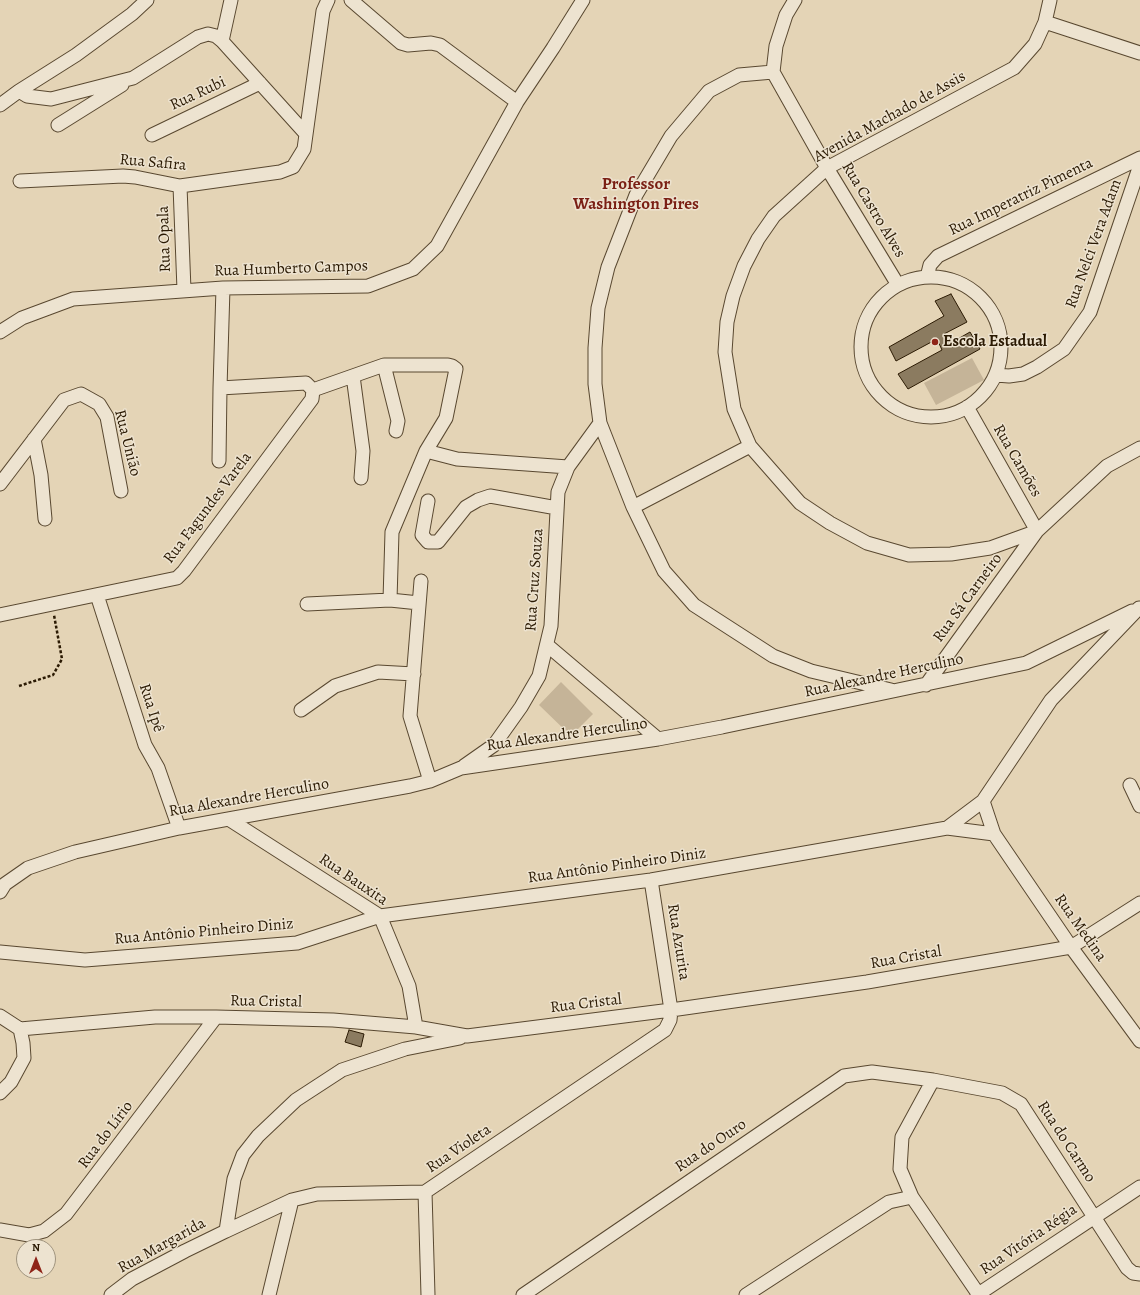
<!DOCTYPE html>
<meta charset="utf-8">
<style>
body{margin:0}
#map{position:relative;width:1140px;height:1295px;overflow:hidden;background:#e4d4b6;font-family:Alegreya,serif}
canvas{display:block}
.north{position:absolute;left:16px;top:1239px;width:40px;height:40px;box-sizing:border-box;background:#ede3d0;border:1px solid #9f937e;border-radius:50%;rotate:0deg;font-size:11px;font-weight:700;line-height:16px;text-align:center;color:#2b1a03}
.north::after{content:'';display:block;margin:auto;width:14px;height:18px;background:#8f2418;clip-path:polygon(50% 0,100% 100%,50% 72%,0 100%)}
</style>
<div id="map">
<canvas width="1140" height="1295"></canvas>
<div class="north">N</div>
</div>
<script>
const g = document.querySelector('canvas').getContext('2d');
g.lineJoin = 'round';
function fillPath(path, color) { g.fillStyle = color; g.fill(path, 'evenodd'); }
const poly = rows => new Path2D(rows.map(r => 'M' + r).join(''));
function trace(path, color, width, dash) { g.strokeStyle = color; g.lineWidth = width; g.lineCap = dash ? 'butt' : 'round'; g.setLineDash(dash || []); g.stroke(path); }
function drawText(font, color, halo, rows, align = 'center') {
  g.font = font + ' Alegreya,serif'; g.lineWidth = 3; g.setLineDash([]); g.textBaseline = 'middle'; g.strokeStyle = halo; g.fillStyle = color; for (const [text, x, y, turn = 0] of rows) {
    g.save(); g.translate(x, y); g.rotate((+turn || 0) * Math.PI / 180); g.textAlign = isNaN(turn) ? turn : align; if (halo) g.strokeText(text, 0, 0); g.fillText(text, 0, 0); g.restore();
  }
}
fillPath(poly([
 [972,358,984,380,936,405,924,383],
 [561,682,593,714,571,736,539,705]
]), '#c5b498');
const building = poly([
 [951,294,967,322,944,334,949,344,970,332,980,349,908,389,898,374,942,350,937,339,896,361,889,347,944,316,935,301,951,294],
 [349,1030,364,1034,361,1047,345,1042,349,1030]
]);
fillPath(building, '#8b7b60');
trace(building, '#2b1a03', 1);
const minor = poly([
 [351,0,401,43,408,45,431,43,440,45,517,102],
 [795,0,786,15,776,46,773,72,827,168,898,285],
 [1050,0,1045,22,1035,44,1014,68,827,168,774,216,758,239,744,266,733,296,727,322,725,352,734,409,750,446,800,503,830,523,867,543,909,555,951,554,990,548,1037,531,1107,466,1140,448],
 [1045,22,1140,53],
 [222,41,231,0],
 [773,72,739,75,709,91,671,136,636,195,608,267,598,308,595,348,595,384,600,423,633,507,664,571,694,605,773,656,811,671,891,690],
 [19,91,27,96,51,99,133,78,198,37,208,34,216,36,222,41,306,134],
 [0,105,19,91,76,55,132,14,147,0],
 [58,125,122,85],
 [152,135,260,83],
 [20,181,123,176,135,177,180,186,280,172,293,167,304,149,323,11,328,0],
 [180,186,184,290],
 [927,277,930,265,938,256,1140,158],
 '861 347a70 70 0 1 1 140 0a70 70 0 1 1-140 0Z',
 [0,332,22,318,73,299,223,288,368,286,413,269,437,246,517,102,553,48,583,0],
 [384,365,398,421,396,431],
 [996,375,1009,376,1023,374,1037,367,1064,349,1090,312,1140,165],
 [353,376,363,451,361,478],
 [313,390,384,365,448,365,452,366,456,369,446,418,426,451,457,459,568,467],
 [967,407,1037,531],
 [34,439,41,475,45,519],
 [219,461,220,388],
 [0,484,64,400,81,394,99,404,107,417,121,491],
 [428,501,422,535,428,542,438,542,466,507,478,500,490,496,557,508],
 [633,507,750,446],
 [421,581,410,716,430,781],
 [97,595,145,745,158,768,179,828],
 [390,600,392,532,426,451],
 [307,604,390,600,419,603],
 [0,615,177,578,184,571,312,399,313,390,306,383,220,388,223,288],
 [547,645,658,739],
 [926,685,1037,531],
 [301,710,335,686,378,672,414,674],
 [464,766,494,745,521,707,539,676,551,626,558,492,568,467,600,423],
 [1130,785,1140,806],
 [983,801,994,834],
 [230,820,380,916,409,986,416,1027],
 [947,828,994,834,1071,947,1140,1041],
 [0,892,5,884,28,868,75,852,179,828,410,786,430,781,461,768,658,739,722,727,1026,663,1132,611],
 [0,952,85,960,297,943,380,916,651,880,947,828,983,801,1051,700,1139,608],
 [0,1016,20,1029,23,1043,24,1058,11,1082,0,1093],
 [20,1029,155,1017,216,1017,333,1020,416,1027,467,1036,671,1010,867,982,1071,947,1140,903],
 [933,1080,902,1137,900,1169,912,1197,979,1295],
 [425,1192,428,1295],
 [0,1230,29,1235,44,1231,66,1214,216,1017],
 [226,1231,292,1200,317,1194,425,1192,665,1030,670,1020,671,1010,651,880],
 [111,1295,132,1279,185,1251,226,1231,234,1179,243,1155,258,1136,296,1100,342,1070,405,1049,460,1038],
 [269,1295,292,1200],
 [523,1295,844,1076,872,1072,933,1080,1002,1093,1021,1104,1127,1268,1133,1273,1140,1274],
 [746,1295,889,1202,912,1197],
 [977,1295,1140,1187]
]);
trace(minor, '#594830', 15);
trace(poly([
 [19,686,53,675,62,659,54,615]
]), '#2b1a03', 2.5, [3, 2]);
trace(minor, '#ede3d0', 13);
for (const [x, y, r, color] of [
 [935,342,4,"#8f2418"]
]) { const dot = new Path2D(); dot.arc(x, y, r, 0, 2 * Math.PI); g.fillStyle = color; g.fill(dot); trace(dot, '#ede3d0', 1.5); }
drawText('16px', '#2b1a03', '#ede3d0', [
 ["Rua Rubi",198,94,-25],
 ["Avenida Machado de Assis",890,117,-29],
 ["Rua Safira",153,163,5],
 ["Rua Imperatriz Pimenta",1021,197,-26],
 ["Rua Castro Alves",873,210,59],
 ["Rua Opala",165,239,-92],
 ["Rua Nelci Vera Adam",1094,244,-70],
 ["Rua Humberto Campos",291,269,-2],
 ["Rua União",127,443,76],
 ["Rua Camões",1017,461,60],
 ["Rua Fagundes Varela",208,508,-53],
 ["Rua Cruz Souza",535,580,-86],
 ["Rua Sá Carneiro",968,598,-54],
 ["Rua Alexandre Herculino",884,676,-12],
 ["Rua Ipê",151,708,72],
 ["Rua Alexandre Herculino",567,735,-8],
 ["Rua Alexandre Herculino",249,798,-10],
 ["Rua Antônio Pinheiro Diniz",617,866,-8],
 ["Rua Bauxita",353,880,34],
 ["Rua Medina",1080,928,55],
 ["Rua Antônio Pinheiro Diniz",204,932,-5],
 ["Rua Azurita",678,942,81],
 ["Rua Cristal",906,958,-10],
 ["Rua Cristal",266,1002,1],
 ["Rua Cristal",586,1004,-7],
 ["Rua do Lírio",106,1135,-53],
 ["Rua do Carmo",1066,1142,57],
 ["Rua do Ouro",711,1146,-34],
 ["Rua Violeta",459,1149,-34],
 ["Rua Vitória Régia",1029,1240,-34],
 ["Rua Margarida",162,1246,-29]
]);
drawText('bold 16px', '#2b1a03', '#ede3d0', [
 ["Escola Estadual",943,342]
], 'left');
drawText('bold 17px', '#7a1f14', '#ede3d0', [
 ["Professor",636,185],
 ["Washington Pires",636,205]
]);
</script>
